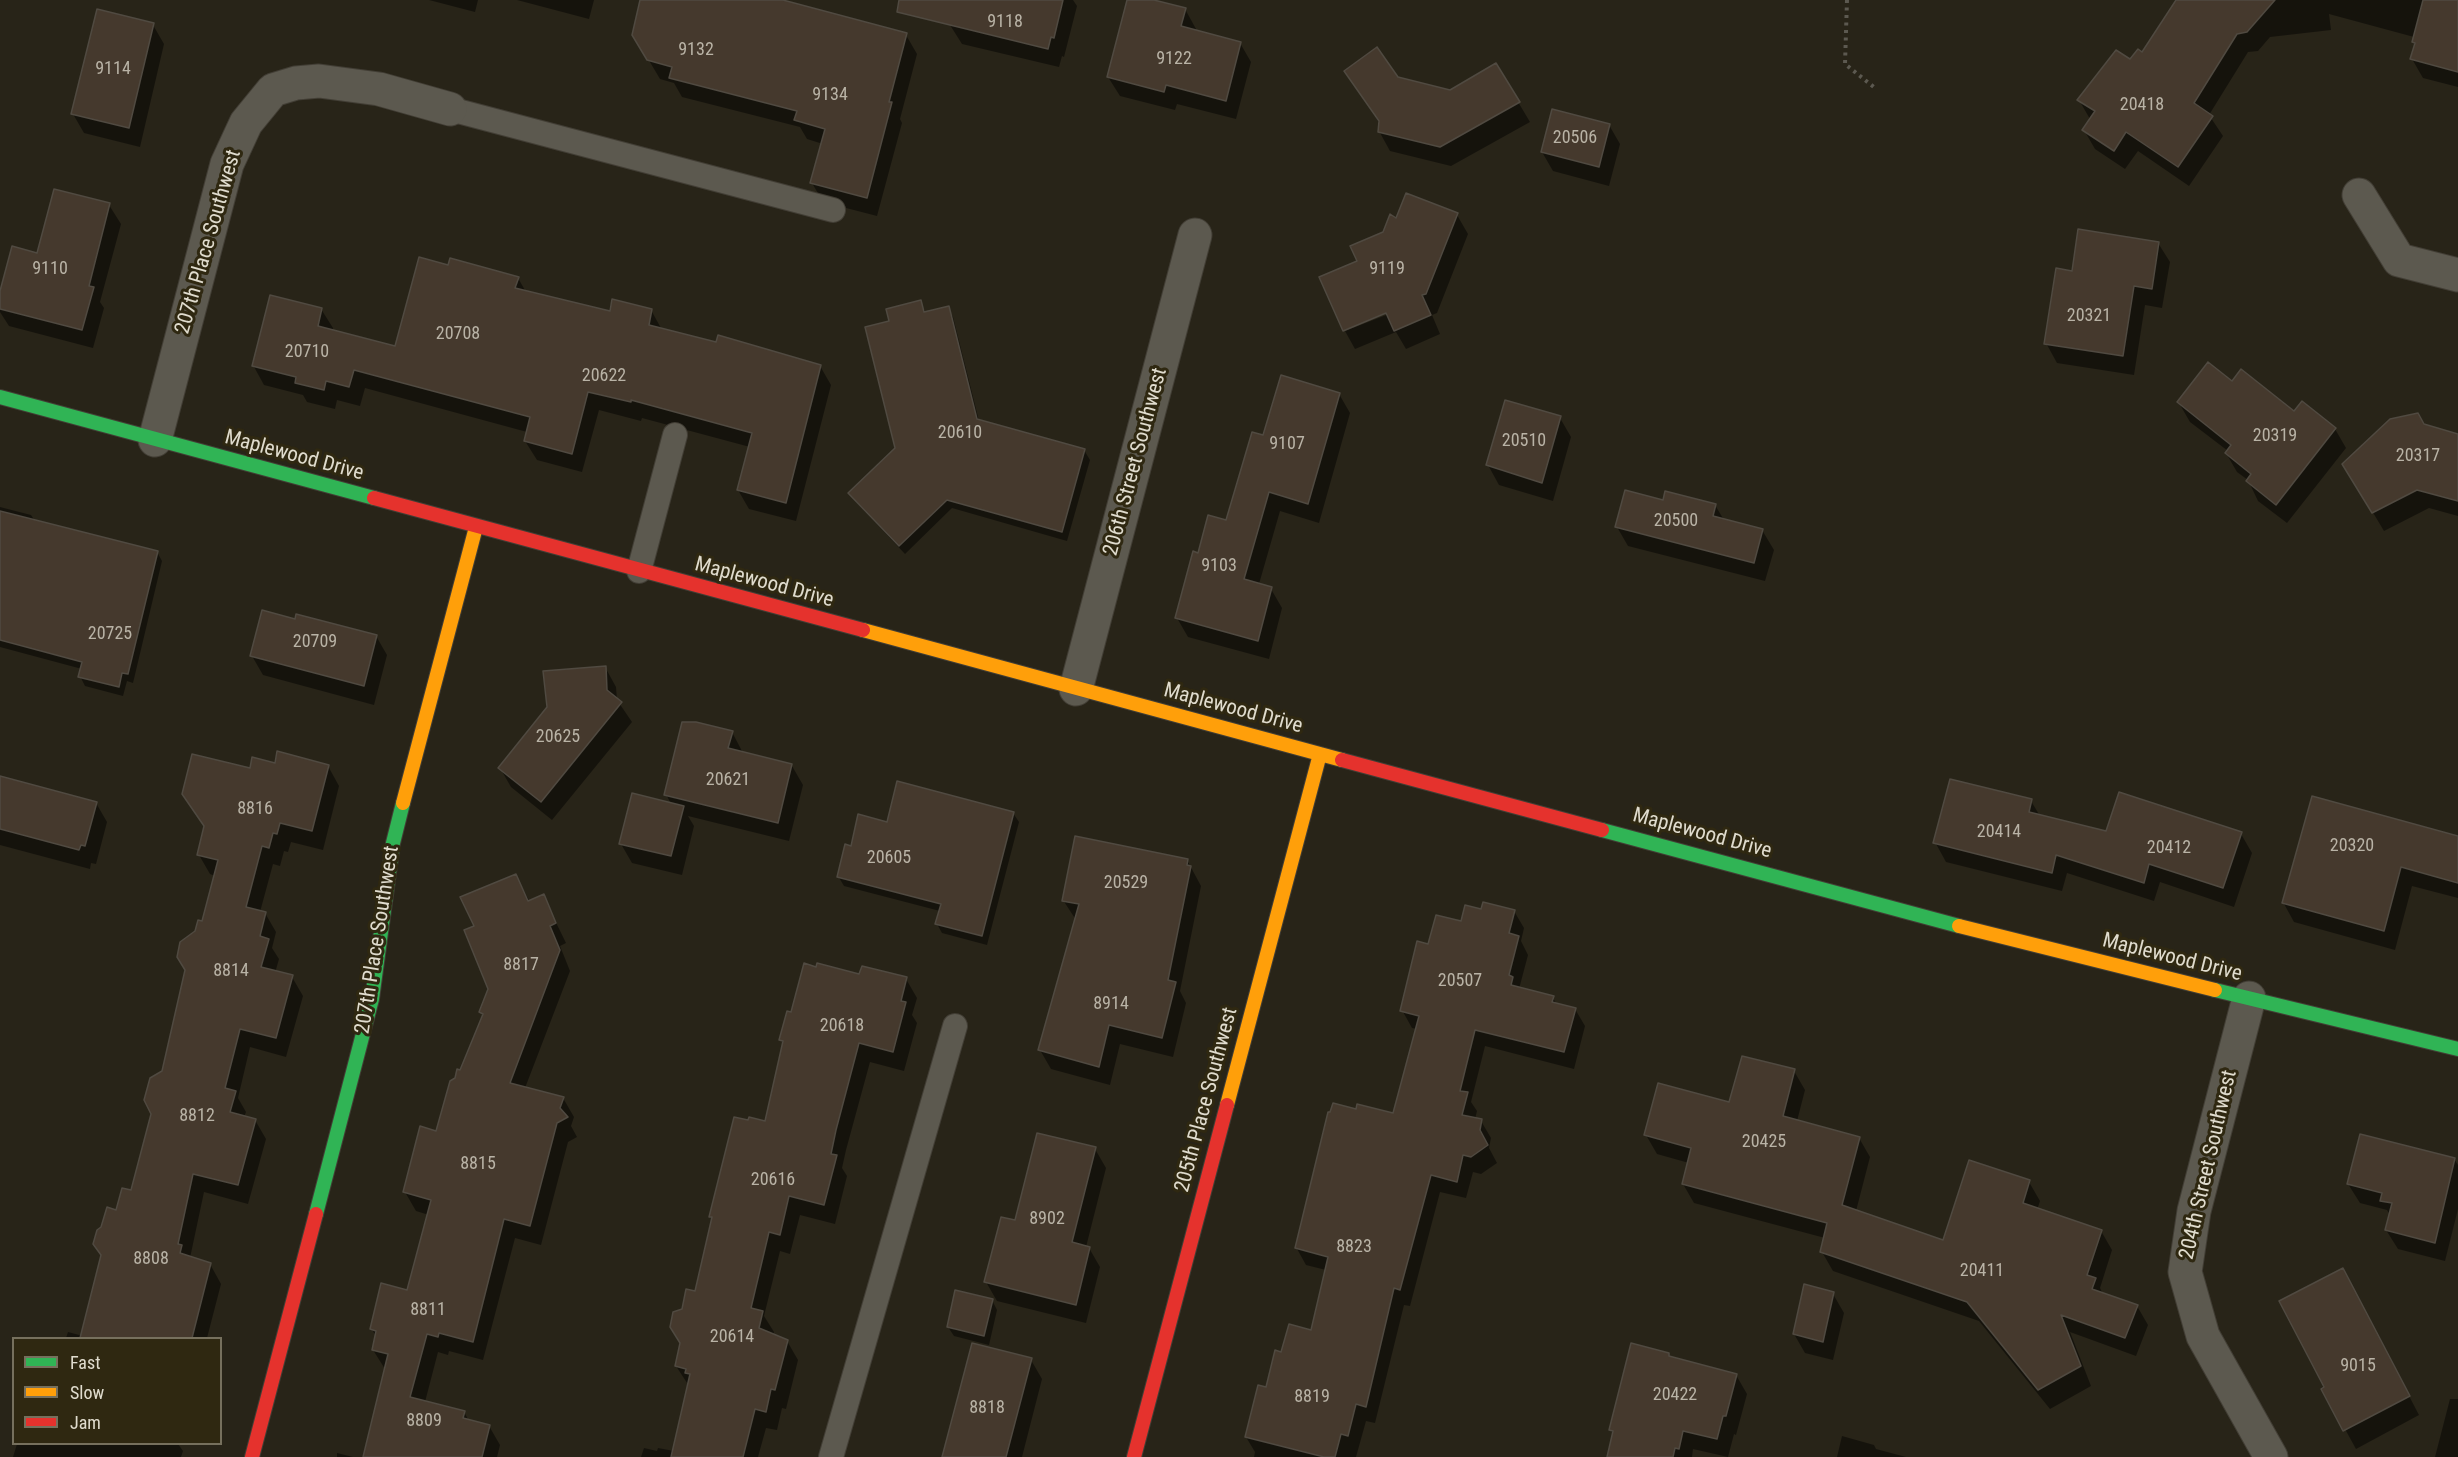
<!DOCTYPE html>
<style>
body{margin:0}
#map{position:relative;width:2458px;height:1457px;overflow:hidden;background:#282418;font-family:"Roboto Condensed",sans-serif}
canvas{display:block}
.legend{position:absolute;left:12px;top:1337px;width:210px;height:108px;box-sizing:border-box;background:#2f2811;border:2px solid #76705d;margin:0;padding:8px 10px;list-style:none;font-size:18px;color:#e0dcce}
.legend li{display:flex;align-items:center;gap:12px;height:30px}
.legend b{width:30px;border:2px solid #76705d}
</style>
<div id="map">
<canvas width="2458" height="1457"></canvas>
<ul class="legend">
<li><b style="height:8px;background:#30b455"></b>Fast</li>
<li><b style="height:8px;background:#ff9f0a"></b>Slow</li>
<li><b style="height:8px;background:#e5322d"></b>Jam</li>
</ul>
</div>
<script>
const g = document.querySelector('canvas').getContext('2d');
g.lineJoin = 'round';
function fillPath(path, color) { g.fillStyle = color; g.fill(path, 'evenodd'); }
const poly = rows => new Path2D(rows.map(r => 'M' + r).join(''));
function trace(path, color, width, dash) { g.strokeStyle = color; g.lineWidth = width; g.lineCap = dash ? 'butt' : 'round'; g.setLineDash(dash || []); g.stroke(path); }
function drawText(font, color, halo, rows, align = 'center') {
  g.font = font + ' "Roboto Condensed",sans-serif'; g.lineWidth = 6; g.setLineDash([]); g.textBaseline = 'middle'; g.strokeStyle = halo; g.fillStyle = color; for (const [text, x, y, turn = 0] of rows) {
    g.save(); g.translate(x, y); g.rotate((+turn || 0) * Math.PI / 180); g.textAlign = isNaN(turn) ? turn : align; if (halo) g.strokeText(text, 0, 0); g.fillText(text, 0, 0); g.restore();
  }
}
fillPath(poly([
 [429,0,478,0,475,12],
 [517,0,594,0,589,19],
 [642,0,777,0,906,35,917,54,900,119,902,123,877,216,823,202,812,183,823,144,807,139,800,127,682,97,674,83,660,79,634,35],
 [956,0,1073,0,1077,6,1064,57,1062,56,1059,67,962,44,950,25],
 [1128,0,1149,0,1185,9,1196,29,1195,31,1240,43,1251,62,1236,119,1177,104,1175,110,1120,96,1108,77],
 [2175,0,2458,0,2458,87,2423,78,2412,59,2416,46,2413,41,2414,37,2329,14,2331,30,2270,37,2258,51,2248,52,2209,115,2223,136,2189,186,2138,151,2125,169,2095,149,2084,130,2090,119,2079,100,2142,54,2175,3],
 [153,25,164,44,140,147,84,133,73,114],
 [1496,65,1530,122,1451,166,1390,151,1379,131,1380,124,1346,71,1397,78,1450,92],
 [1609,125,1620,144,1609,186,1553,171,1542,152],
 [109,205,121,224,100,302,104,308,93,348,9,326,0,312,0,297,38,254],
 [1457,215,1468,234,1437,313,1432,315,1440,334,1406,349,1396,332,1355,349,1345,331,1394,312,1359,262,1397,220],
 [2158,243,2170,262,2162,308,2145,305,2134,375,2057,363,2046,343,2073,272],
 [449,267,518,278,526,292,611,313,651,310,662,330,820,366,831,385,796,521,749,509,738,490,750,447,642,418,641,421,599,410,582,472,537,460,525,441,527,432,365,388,360,406,337,400,335,409,307,402,303,395,264,385,253,365,321,309,333,328,332,332,396,348],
 [920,302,926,313,948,308,953,317,979,421,1084,450,1090,460,1067,541,952,508,905,554,856,502,850,493,897,448,891,323],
 [2232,383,2294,413,2335,429,2346,448,2287,523,2258,501,2248,480,2237,472,2226,453,2228,451,2190,422,2179,403],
 [1339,394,1350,413,1319,523,1280,511,1259,584,1271,589,1282,608,1269,659,1188,637,1177,618,1199,555,1227,521,1264,437],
 [1560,418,1571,437,1553,501,1499,485,1488,465],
 [2424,426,2458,435,2458,516,2429,508,2384,531,2344,464],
 [1664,502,1715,505,1724,520,1762,530,1774,550,1765,581,1628,546,1617,527],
 [0,507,31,515,35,521,157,552,162,561,133,683,127,681,123,696,85,686,80,676,82,669,0,647],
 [376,636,387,655,374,705,263,675,252,656],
 [605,667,616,687,617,700,632,722,552,820,511,787,500,768],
 [732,732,743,753,792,766,803,785,789,841,688,816,694,826,682,875,632,863,621,844,671,804,666,794],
 [276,765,328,766,339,786,323,850,291,842,288,852,284,851,280,866,273,864,260,912,265,913,276,932,272,948,279,959,275,973,292,977,303,996,286,1057,250,1047,238,1098,246,1112,244,1117,255,1120,266,1139,248,1204,204,1192,190,1258,210,1264,221,1284,207,1338,66,1338,68,1332,83,1336,117,1212,132,1192,196,932,203,923,215,876,210,874,199,855,205,828,184,794,251,770],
 [0,777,96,803,107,822,96,864,91,863,90,869,0,845],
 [2031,801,2040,816,2107,833,2241,834,2252,853,2234,907,2160,882,2154,901,2067,873,2062,891,1946,862,1935,842],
 [1013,813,1019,822,987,945,942,933,937,924,940,911,844,886,838,876,888,824],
 [2458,838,2458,898,2412,886,2395,950,2294,922,2283,902],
 [1187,860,1201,886,1180,991,1186,1003,1173,1057,1120,1044,1110,1085,1051,1069,1040,1050,1076,920,1063,900],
 [516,876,530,902,543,896,566,943,560,946,570,971,525,1088,563,1098,574,1117,571,1126,577,1137,568,1142,541,1245,515,1238,483,1360,449,1351,448,1355,438,1352,425,1402,464,1412,469,1421,489,1426,500,1445,497,1457,364,1457,385,1369,373,1350,376,1337,372,1329,408,1292,429,1215,416,1211,405,1192,437,1132,456,1079,483,1017,481,1012,490,989,476,927],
 [1482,911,1514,911,1524,928,1521,941,1528,955,1519,989,1553,998,1557,1005,1575,1009,1585,1026,1574,1069,1485,1046,1471,1102,1477,1111,1475,1119,1481,1121,1491,1138,1489,1148,1497,1163,1481,1174,1473,1172,1466,1198,1440,1192,1410,1306,1404,1305,1375,1423,1366,1421,1356,1457,1254,1457,1255,1452,1246,1437,1283,1353,1313,1331,1326,1270,1306,1265,1296,1247,1357,1111,1394,1115,1417,1029,1412,1028,1402,1010,1429,945],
 [860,976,906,979,917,998,912,1015,917,1023,904,1071,870,1062,846,1150,842,1168,847,1176,835,1224,800,1215,790,1254,780,1251,764,1316,774,1332,773,1335,787,1341,798,1360,786,1409,782,1408,777,1430,766,1428,758,1457,641,1457,644,1448,657,1451,658,1448,674,1451,689,1386,676,1366,681,1345,683,1310,696,1293,713,1220,711,1216,766,1122,784,1045,781,1040,792,1014],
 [1794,1071,1805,1090,1797,1121,1859,1138,1870,1157,1856,1211,1944,1241,2029,1182,2040,1201,2037,1210,2101,1231,2112,1250,2100,1288,2103,1294,2137,1306,2148,1325,2136,1356,2070,1332,2091,1386,2050,1409,1979,1321,1833,1271,1822,1252,1825,1238,1694,1203,1683,1184,1689,1163,1657,1154,1646,1135,1731,1104],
 [1095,1149,1106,1168,1086,1247,1089,1248,1100,1267,1086,1323,997,1301,986,1282,1016,1222],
 [2454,1159,2458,1165,2458,1209,2445,1261,2398,1249,2386,1230,2390,1215,2387,1210,2360,1203,2348,1184],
 [2353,1289,2419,1415,2356,1449,2323,1389,2326,1387],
 [1833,1294,1844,1313,1833,1360,1805,1353,1794,1334],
 [992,1300,997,1310,989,1345,954,1336,948,1327],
 [1668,1354,1671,1359,1736,1375,1747,1394,1736,1435,1734,1434,1728,1457,1693,1449,1692,1457,1608,1457,1613,1435,1611,1430],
 [1031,1360,1042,1379,1022,1457,943,1457],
 [2450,1399,2458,1399,2458,1457,2435,1457],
 [1842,1436,1874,1445,1876,1449,1906,1457,1837,1457],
 [17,1444,178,1444,183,1451,181,1457,13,1457],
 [337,1453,353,1457,337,1457]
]), '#0007');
const building = poly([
 [640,0,783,0,907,33,889,102,892,102,867,198,810,183,825,129,794,120,797,111,669,78,672,67,647,60,632,35,640,0],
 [899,0,1063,0,1054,38,1051,37,1048,49,897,12,899,0],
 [1127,0,1154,0,1186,8,1181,26,1241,42,1226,101,1166,85,1164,92,1107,77,1127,0],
 [2176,0,2275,0,2247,32,2237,34,2194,103,2213,116,2178,167,2126,132,2114,151,2082,130,2095,111,2077,100,2116,50,2130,59,2138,49,2142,52,2176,0],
 [2423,0,2458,0,2458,72,2410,59,2415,43,2412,42,2423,0],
 [97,9,154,23,129,128,71,114,97,9],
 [1377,47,1398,77,1450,90,1496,63,1520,102,1440,147,1378,132,1379,121,1344,71,1377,47],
 [1552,109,1610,124,1599,167,1541,152,1552,109],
 [54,189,110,203,89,286,94,287,82,330,0,309,0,291,12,246,37,253,54,189],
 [1406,193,1458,213,1426,294,1422,295,1431,315,1394,331,1386,313,1343,331,1319,277,1357,261,1350,246,1383,232,1390,214,1396,218,1406,193],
 [2078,229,2159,242,2152,289,2134,286,2123,356,2044,344,2056,268,2072,271,2078,229],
 [419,257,448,265,450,258,519,277,515,288,610,311,612,299,652,309,649,325,716,342,718,335,821,365,786,503,737,490,752,433,631,400,631,402,588,392,572,454,524,441,530,417,354,370,349,387,326,381,324,390,295,383,296,377,252,366,270,295,322,308,318,326,395,346,419,257],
 [921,300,924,312,949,306,977,419,1085,449,1062,532,947,500,899,546,848,493,895,448,865,327,889,321,886,309,921,300],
 [2208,362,2232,381,2241,369,2294,411,2302,401,2336,428,2276,505,2246,481,2251,474,2225,453,2231,445,2177,402,2208,362],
 [1281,375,1340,393,1308,504,1269,492,1244,579,1272,587,1258,641,1175,618,1193,551,1198,553,1208,515,1226,520,1252,432,1263,435,1281,375],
 [1505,400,1561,416,1542,483,1486,465,1505,400],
 [2418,413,2424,424,2458,434,2458,501,2417,490,2372,513,2342,464,2390,419,2418,413],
 [1625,490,1663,500,1665,491,1716,504,1713,516,1763,529,1754,563,1615,527,1625,490],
 [0,511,158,551,128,674,122,673,119,687,78,677,82,662,0,640,0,511],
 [262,610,295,619,296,614,377,635,364,686,250,656,262,610],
 [606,666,607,690,622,702,541,802,498,768,547,707,543,671,606,666],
 [682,722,696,722,733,731,728,748,792,764,778,823,664,795,682,722],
 [277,751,329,765,312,831,280,823,277,834,273,833,269,848,262,846,246,907,266,912,260,936,269,939,261,967,293,975,276,1038,240,1029,225,1088,236,1091,230,1112,256,1119,238,1185,193,1174,178,1244,182,1245,180,1253,211,1263,192,1338,80,1338,101,1255,93,1244,97,1230,101,1227,107,1207,116,1210,122,1188,131,1190,151,1114,144,1100,150,1078,162,1071,185,970,177,957,180,942,195,931,198,920,202,921,218,860,197,855,204,826,182,794,192,754,250,768,252,757,275,763,277,751],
 [0,776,97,802,85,846,81,845,79,850,0,829,0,776],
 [1950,779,2032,799,2029,812,2106,831,2119,792,2242,832,2223,888,2149,864,2144,883,2056,855,2052,873,1933,843,1950,779],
 [897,781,1014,812,982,936,935,924,941,904,837,877,845,844,851,846,858,814,887,822,897,781],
 [632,793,684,806,671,856,619,844,632,793],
 [2312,796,2458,836,2458,883,2401,867,2384,931,2282,903,2312,796],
 [1075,836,1188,859,1187,865,1191,866,1168,980,1176,982,1162,1038,1109,1025,1099,1067,1038,1050,1079,904,1062,901,1075,836],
 [516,874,528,901,544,894,556,923,550,926,560,950,510,1083,564,1097,560,1108,568,1117,557,1123,530,1226,504,1219,473,1342,439,1333,438,1337,427,1334,410,1397,465,1411,463,1418,490,1425,482,1457,363,1457,388,1354,372,1350,376,1331,370,1329,381,1283,407,1290,431,1200,403,1192,420,1126,436,1131,450,1081,455,1078,457,1069,460,1070,483,1014,479,1012,488,989,464,930,474,926,460,897,516,874],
 [1483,902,1515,910,1509,933,1519,936,1509,975,1513,977,1511,985,1554,996,1552,1002,1576,1008,1564,1052,1475,1030,1460,1091,1468,1092,1462,1115,1482,1119,1480,1130,1488,1145,1471,1157,1463,1155,1457,1182,1431,1175,1400,1290,1394,1288,1366,1407,1356,1404,1348,1436,1341,1434,1335,1457,1324,1457,1245,1437,1258,1385,1266,1387,1275,1350,1281,1352,1289,1324,1311,1330,1328,1257,1295,1248,1328,1112,1330,1112,1333,1103,1356,1109,1357,1104,1393,1113,1419,1016,1400,1011,1417,941,1428,944,1436,915,1461,921,1465,905,1481,909,1483,902],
 [804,963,816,967,817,963,859,974,862,966,907,977,901,1001,906,1002,893,1052,859,1043,836,1130,831,1154,837,1155,824,1205,789,1196,780,1235,769,1232,751,1308,763,1311,759,1328,788,1340,775,1390,771,1389,766,1412,755,1409,743,1457,671,1457,690,1374,685,1373,686,1369,675,1366,680,1343,670,1327,673,1312,682,1309,686,1289,695,1291,712,1217,709,1217,734,1117,748,1120,749,1117,765,1121,783,1041,779,1040,787,1011,791,1012,804,963],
 [1742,1056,1795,1069,1783,1116,1860,1137,1842,1205,1943,1240,1969,1160,2030,1180,2023,1203,2102,1230,2087,1275,2096,1278,2092,1289,2138,1305,2125,1338,2061,1315,2081,1366,2038,1390,1967,1302,1820,1252,1827,1223,1682,1184,1691,1148,1644,1135,1658,1083,1729,1102,1742,1056],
 [1037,1133,1096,1147,1072,1242,1090,1247,1076,1305,984,1282,1001,1217,1015,1220,1037,1133],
 [2360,1134,2455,1158,2435,1243,2385,1230,2392,1203,2380,1201,2382,1193,2347,1184,2360,1134],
 [2343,1268,2410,1396,2343,1431,2321,1389,2324,1387,2279,1301,2343,1268],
 [1804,1284,1834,1292,1823,1342,1793,1334,1804,1284],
 [955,1290,993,1299,984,1336,947,1327,955,1290],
 [972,1343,1032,1358,1006,1457,942,1457,972,1343],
 [1631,1343,1669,1353,1669,1356,1737,1374,1726,1416,1723,1416,1717,1439,1683,1431,1679,1449,1675,1448,1673,1457,1607,1457,1613,1431,1609,1430,1631,1343]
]);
fillPath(building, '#45392d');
trace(building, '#504a41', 1.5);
const lane = poly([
 [450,109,833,210],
 [639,571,675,435],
 [831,1457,955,1026]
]);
const street = poly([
 [2359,195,2399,260,2458,275],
 [155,440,227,164,246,123,273,90,296,83,319,81,379,89,450,109],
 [1076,689,1195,235],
 [2249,998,2194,1211,2185,1272,2203,1336,2271,1457]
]);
const fast = poly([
 [0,397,374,498],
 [1602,830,1959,926],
 [2215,990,2458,1049],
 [316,1214,372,999,393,843,403,803]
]);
const slow = poly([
 [863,630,1342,760],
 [403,803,476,527],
 [1959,926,2215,990],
 [1227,1105,1320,754]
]);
const jam = poly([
 [374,498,863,630],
 [1342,760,1602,830],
 [252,1457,316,1214],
 [1134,1457,1227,1105]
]);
trace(lane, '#423e35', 26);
trace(street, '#423e35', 35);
trace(fast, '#423e35', 16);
trace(slow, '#423e35', 16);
trace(jam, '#423e35', 16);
trace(poly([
 [1847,0,1845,64,1875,88]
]), '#5c5950', 4, [3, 4.5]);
trace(lane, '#5c594f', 24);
trace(street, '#5c594f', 33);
trace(fast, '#30b455', 14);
trace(slow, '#ff9f0a', 14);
trace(jam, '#e5322d', 14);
drawText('18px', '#b9b3a6', null, [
 ["9118",1005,22],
 ["9132",696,50],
 ["9122",1174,59],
 ["9114",113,69],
 ["9134",830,95],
 ["20418",2142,105],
 ["20506",1575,138],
 ["9110",50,269],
 ["9119",1387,269],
 ["20321",2089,316],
 ["20708",458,334],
 ["20710",307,352],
 ["20622",604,376],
 ["20610",960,433],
 ["20319",2275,436],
 ["20510",1524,441],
 ["9107",1287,444],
 ["20317",2418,456],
 ["20500",1676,521],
 ["9103",1219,566],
 ["20725",110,634],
 ["20709",315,642],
 ["20625",558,737],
 ["20621",728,780],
 ["8816",255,809],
 ["20414",1999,832],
 ["20320",2352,846],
 ["20412",2169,848],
 ["20605",889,858],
 ["20529",1126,883],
 ["8817",521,965],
 ["8814",231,971],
 ["20507",1460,981],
 ["8914",1111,1004],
 ["20618",842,1026],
 ["8812",197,1116],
 ["20425",1764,1142],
 ["8815",478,1164],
 ["20616",773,1180],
 ["8902",1047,1219],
 ["8823",1354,1247],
 ["8808",151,1259],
 ["20411",1982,1271],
 ["8811",428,1310],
 ["20614",732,1337],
 ["9015",2358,1366],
 ["20422",1675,1395],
 ["8819",1312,1397],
 ["8818",987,1408],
 ["8809",424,1421]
]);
drawText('21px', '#e0dcce', '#2f2811', [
 ["207th Place Southwest",209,242,-74],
 ["Maplewood Drive",294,456,15],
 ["206th Street Southwest",1136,462,-75],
 ["Maplewood Drive",764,583,15],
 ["Maplewood Drive",1233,709,15],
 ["Maplewood Drive",1702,834,15],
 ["207th Place Southwest",378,940,-81],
 ["Maplewood Drive",2172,958,14],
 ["205th Place Southwest",1207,1100,-75],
 ["204th Street Southwest",2209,1165,-77]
]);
</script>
